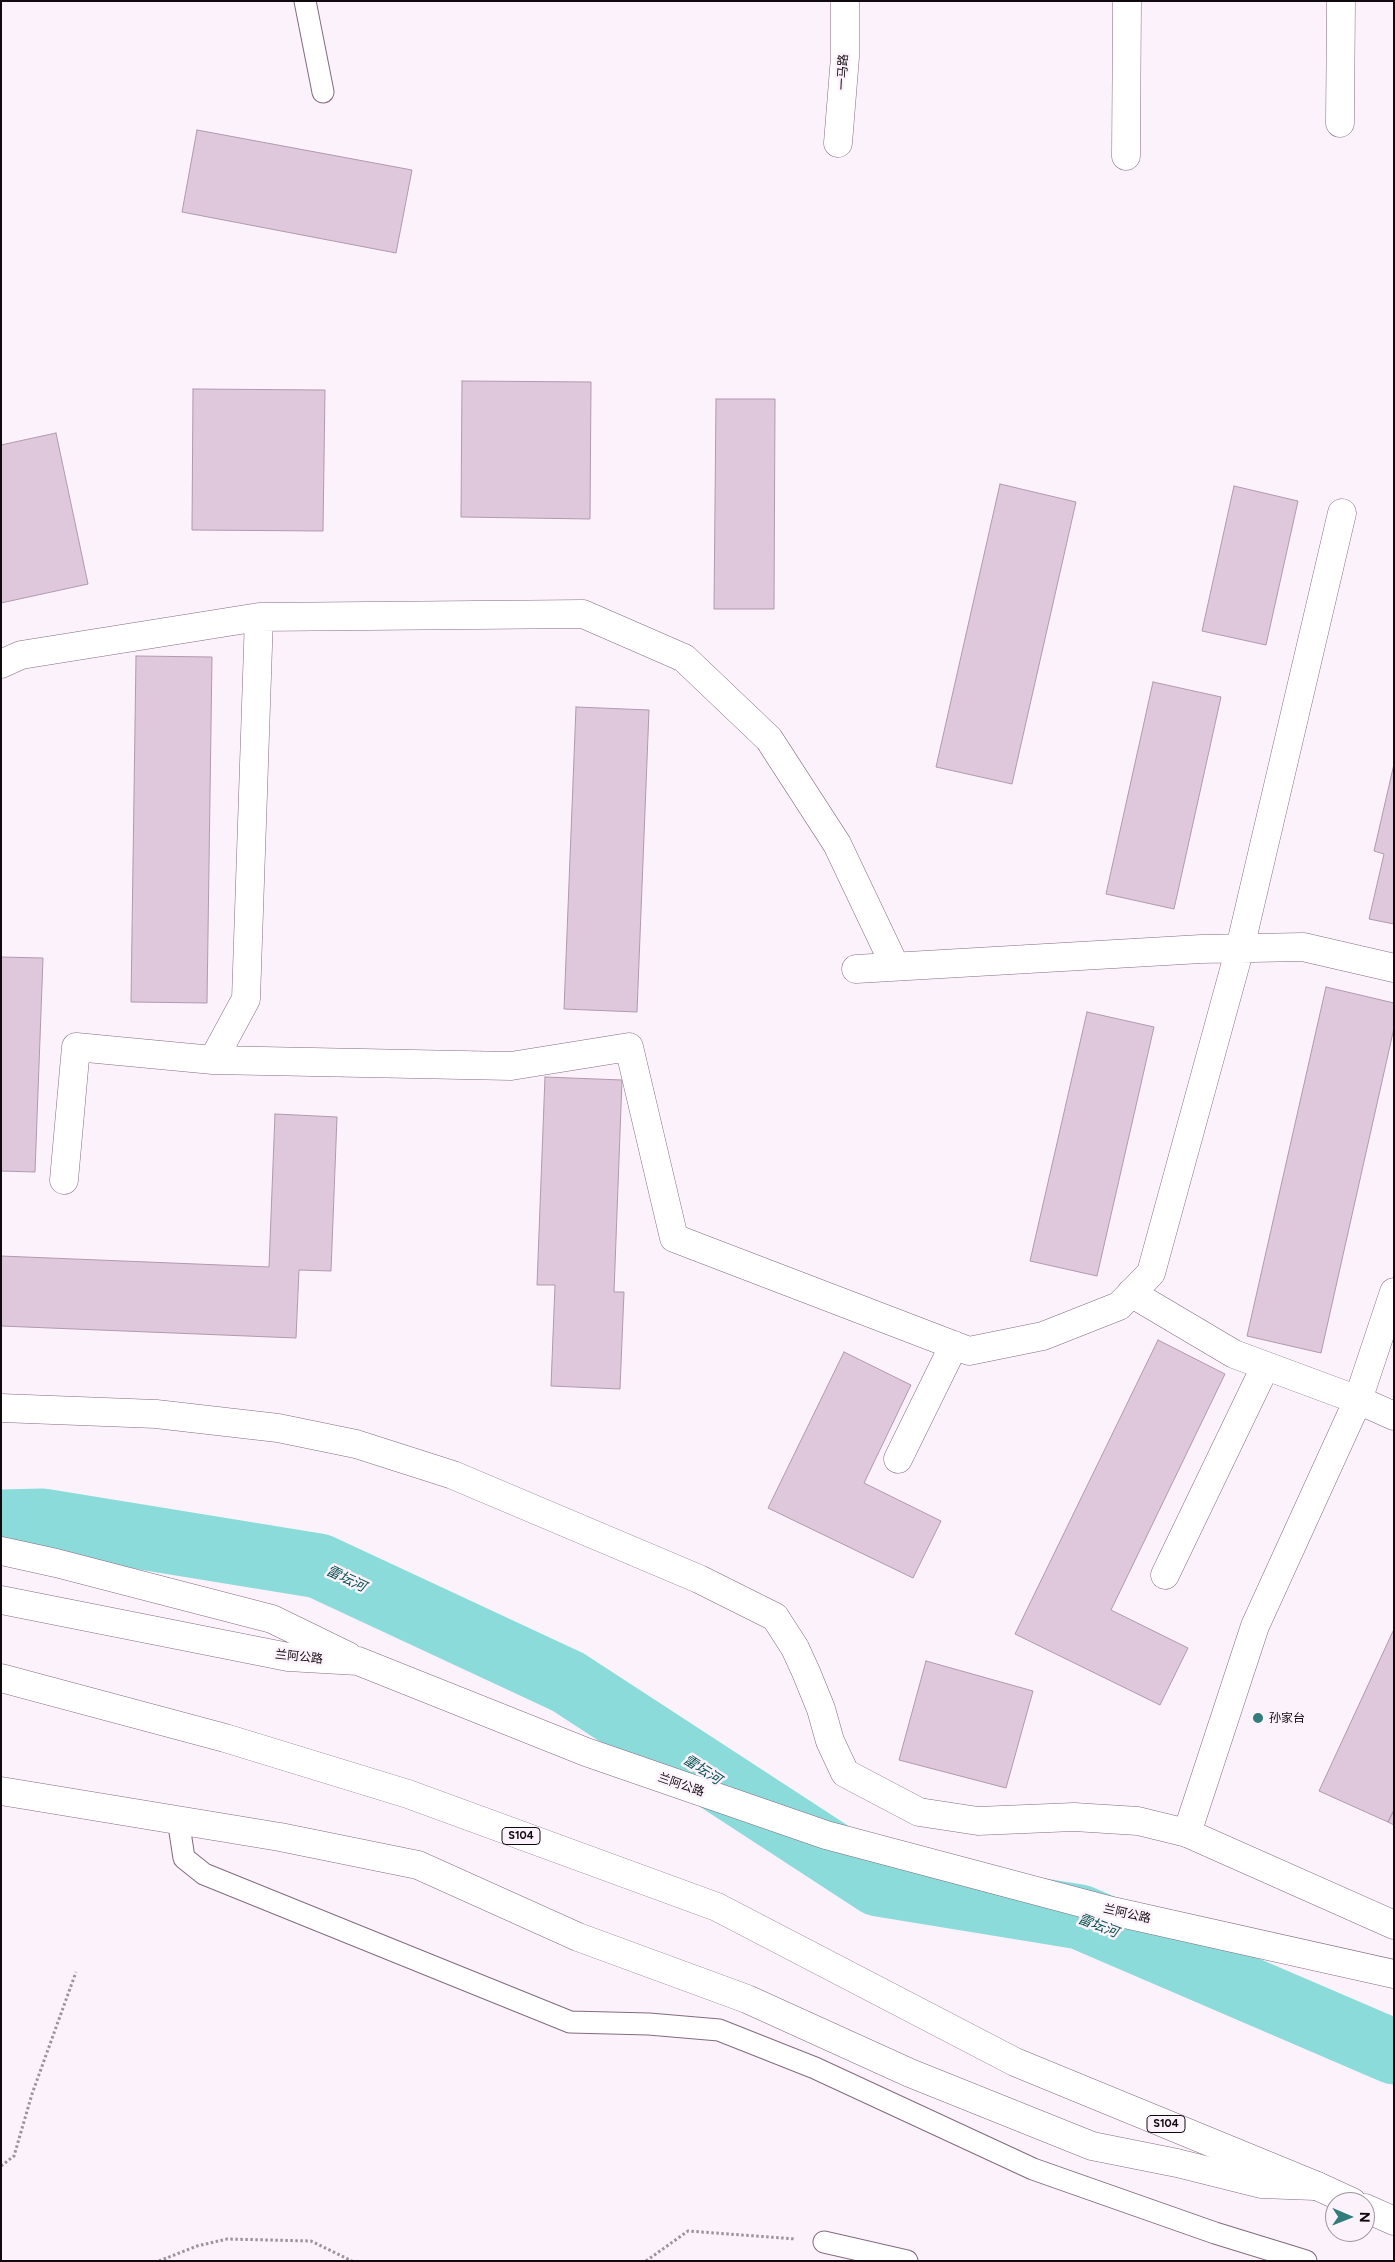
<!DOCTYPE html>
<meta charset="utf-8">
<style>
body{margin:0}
#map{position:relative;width:1395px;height:2262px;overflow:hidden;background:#fcf2fb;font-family:Figtree,sans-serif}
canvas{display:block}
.frame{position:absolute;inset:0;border:2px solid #110910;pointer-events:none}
.north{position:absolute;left:1325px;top:2192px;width:50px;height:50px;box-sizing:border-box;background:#fcf2fb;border:1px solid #9e959d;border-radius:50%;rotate:91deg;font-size:14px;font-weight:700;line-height:20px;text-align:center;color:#110910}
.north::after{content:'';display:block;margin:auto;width:18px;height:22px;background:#337c7c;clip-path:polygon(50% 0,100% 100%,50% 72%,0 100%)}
</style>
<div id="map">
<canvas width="1395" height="2262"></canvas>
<div class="frame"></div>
<div class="north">N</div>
</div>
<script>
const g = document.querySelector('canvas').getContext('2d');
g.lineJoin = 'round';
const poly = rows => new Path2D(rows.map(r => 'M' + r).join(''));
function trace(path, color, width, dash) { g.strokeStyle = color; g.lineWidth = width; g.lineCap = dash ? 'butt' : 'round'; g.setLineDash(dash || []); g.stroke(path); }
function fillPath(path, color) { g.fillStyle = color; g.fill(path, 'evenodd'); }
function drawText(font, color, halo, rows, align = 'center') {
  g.font = font + ' Figtree,"Noto Sans SC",sans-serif'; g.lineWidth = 5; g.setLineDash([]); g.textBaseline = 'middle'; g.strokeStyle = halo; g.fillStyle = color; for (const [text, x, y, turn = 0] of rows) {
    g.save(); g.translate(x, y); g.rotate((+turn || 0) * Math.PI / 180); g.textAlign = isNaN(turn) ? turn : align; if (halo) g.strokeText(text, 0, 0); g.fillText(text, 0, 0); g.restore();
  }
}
trace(poly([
 [1,1522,43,1521,319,1566,568,1682,878,1884,1080,1917,1394,2052]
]), '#8adbda', 65);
const building = poly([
 [197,130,412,170,396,253,182,212,197,130],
 [462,381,591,382,590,519,461,517,462,381],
 [193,389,325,390,323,531,192,530,193,389],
 [716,399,775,399,774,609,714,609,716,399],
 [56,433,88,584,1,603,1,445,56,433],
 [1000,484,1076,502,1012,784,936,767,1000,484],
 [1234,486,1298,501,1266,645,1202,631,1234,486],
 [136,656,212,657,207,1003,131,1002,136,656],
 [1153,682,1221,697,1174,909,1106,894,1153,682],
 [576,707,649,710,637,1012,564,1009,576,707],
 [1394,764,1394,924,1369,919,1384,854,1374,851,1394,764],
 [1,957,43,958,35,1172,1,1171,1,957],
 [1326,987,1394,1003,1394,1028,1321,1353,1247,1336,1326,987],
 [1087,1012,1154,1027,1097,1276,1030,1261,1087,1012],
 [545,1077,622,1080,614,1292,624,1292,620,1389,551,1386,555,1285,537,1285,545,1077],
 [275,1114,337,1117,331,1271,299,1270,296,1338,1,1326,1,1256,269,1267,275,1114],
 [1158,1340,1225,1374,1111,1610,1188,1648,1160,1705,1015,1634,1158,1340],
 [844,1352,911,1385,864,1483,941,1521,913,1578,768,1508,844,1352],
 [1394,1629,1394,1810,1388,1822,1319,1791,1394,1629],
 [926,1661,1033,1691,1006,1788,899,1760,926,1661],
 [1394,1810,1394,1825,1388,1822,1394,1810]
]);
fillPath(building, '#dfc7dc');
trace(building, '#b099ad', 1);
const lane = poly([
 [305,1,323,92],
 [178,1819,184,1858,204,1874,570,2022,649,2024,719,2030,815,2068,1033,2169,1215,2233,1306,2261],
 [824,2242,907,2261]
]);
const street = poly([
 [1340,123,1341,1],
 [838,143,845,57,845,1],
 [1126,156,1127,1],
 [1,664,21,655,259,617,583,614,684,658,769,739,837,844,895,966],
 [856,969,1201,949,1303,947,1394,968],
 [213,1060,511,1066,629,1047,674,1238,969,1351,1043,1336,1119,1306,1151,1273,1240,948,1342,513],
 [64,1180,76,1047,213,1060,246,999,259,617],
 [1131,1293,1234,1354,1358,1400,1394,1416],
 [898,1459,954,1345],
 [1165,1575,1265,1367],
 [1187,1833,1255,1626,1358,1400,1394,1292]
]);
const secondary = poly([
 [1,1408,156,1414,278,1428,356,1444,453,1475,699,1579,775,1617,795,1648,806,1672,821,1709,830,1741,845,1773,919,1812,978,1821,1074,1817,1138,1821,1187,1833,1394,1925],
 [1,1791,280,1837,418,1865,578,1937,747,1999,910,2073,1092,2146,1177,2163,1261,2184,1315,2186]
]);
const primary = poly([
 [1317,2186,1352,2202],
 [1365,2208,1394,2221]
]);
const highway = poly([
 [1,1551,56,1563,272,1619,348,1656],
 [1,1600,288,1657,358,1661,586,1752,826,1835,1112,1911,1394,1974],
 [1,1678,225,1738,408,1794,717,1907,1015,2062,1317,2186]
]);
trace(lane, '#826c7f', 23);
trace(street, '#826c7f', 29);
trace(secondary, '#826c7f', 29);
trace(primary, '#826c7f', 29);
trace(highway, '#826c7f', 29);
trace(poly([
 [1,2166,14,2156,32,2094,76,1972],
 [159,2261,197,2246,227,2239,311,2241,352,2261],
 [646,2261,688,2231,796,2239]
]), '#9c939b', 3, [2.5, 2.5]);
trace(lane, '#fff', 21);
trace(street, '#fff', 28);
trace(secondary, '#fff', 28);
trace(primary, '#fff', 28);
trace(highway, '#fff', 28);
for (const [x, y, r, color] of [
 [1258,1718,6,"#337c7c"]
]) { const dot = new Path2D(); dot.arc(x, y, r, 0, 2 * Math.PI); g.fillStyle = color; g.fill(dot); trace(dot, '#fcf2fb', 2); }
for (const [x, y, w] of [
 [521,1836,38],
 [1166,2124,38]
]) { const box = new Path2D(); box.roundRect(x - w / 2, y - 8.5, w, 17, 4); g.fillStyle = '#fcf2fb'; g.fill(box); trace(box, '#110910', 1); }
drawText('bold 11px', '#110910', null, [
 ["S104",521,1836],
 ["S104",1166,2124]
]);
drawText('12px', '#110910', '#fcf2fb', [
 ["一马路",843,72,-87],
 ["兰阿公路",299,1657,6],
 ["兰阿公路",681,1785,19],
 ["兰阿公路",1127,1914,13]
]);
drawText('12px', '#110910', '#fcf2fb', [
 ["孙家台",1269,1718]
], 'left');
drawText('italic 14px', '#065151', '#fcf2fb', [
 ["雷坛河",346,1579,25],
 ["雷坛河",702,1770,33],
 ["雷坛河",1098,1926,21]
]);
</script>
